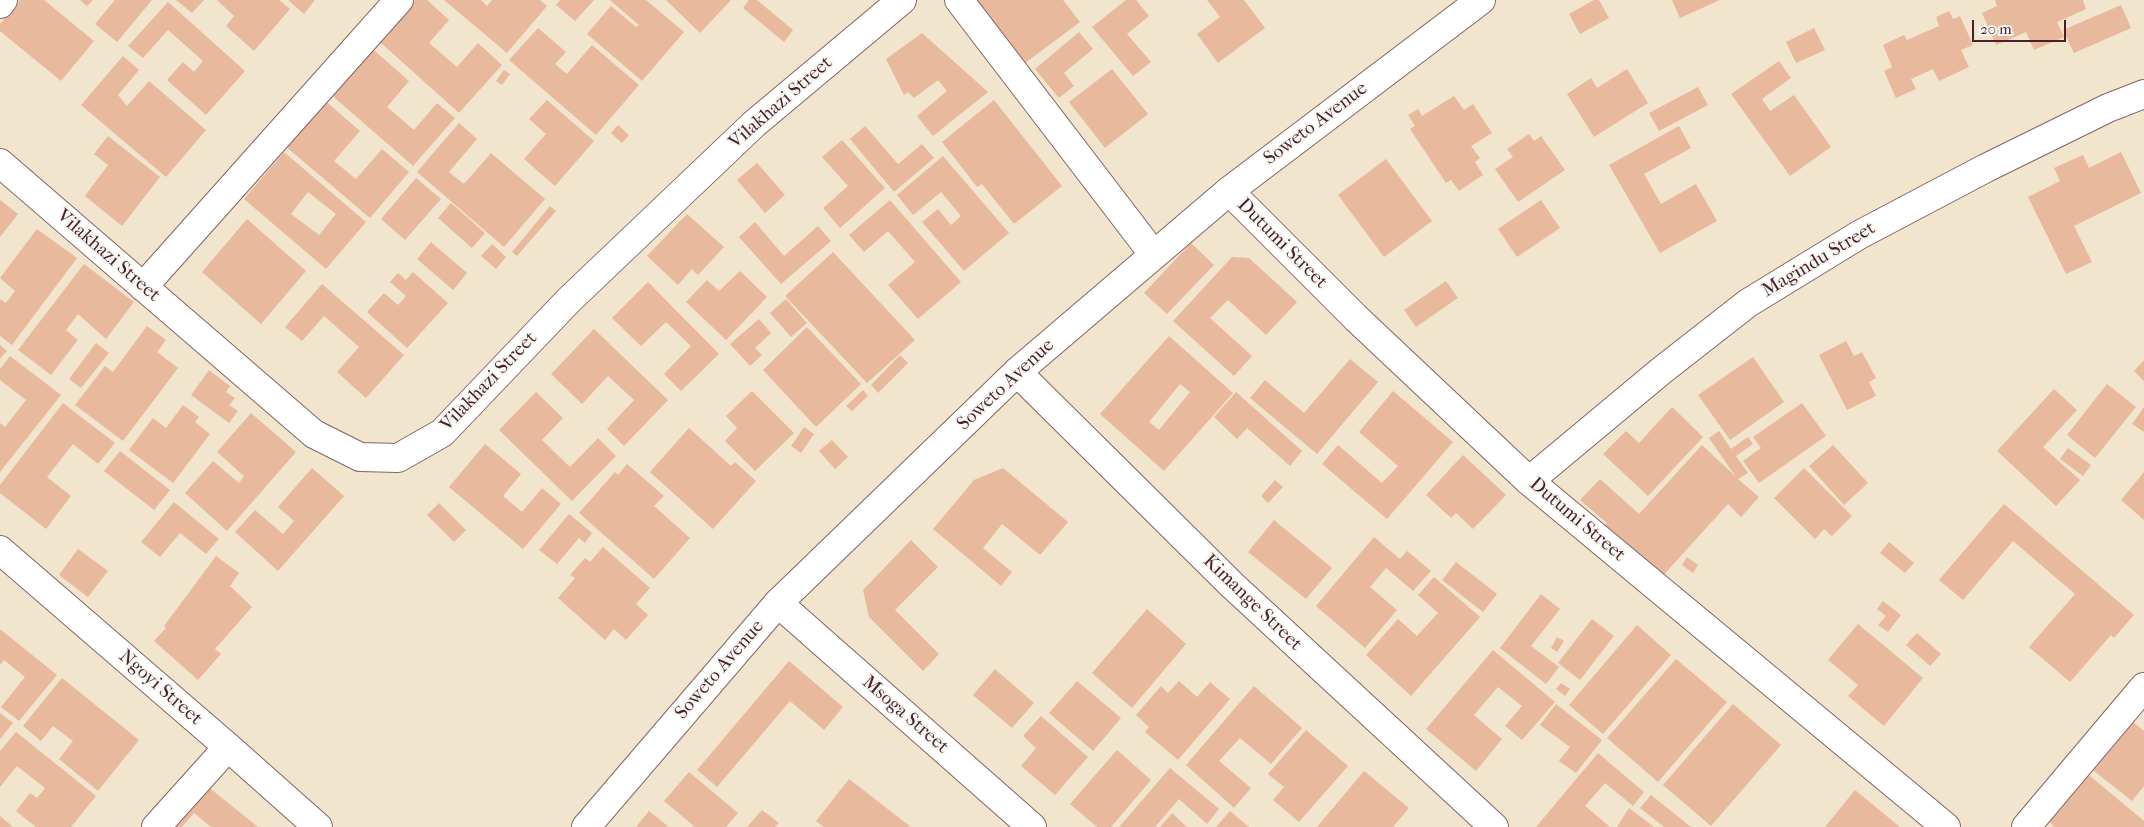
<!DOCTYPE html>
<style>
body{margin:0}
#map{position:relative;width:2144px;height:827px;overflow:hidden;background:#f1e5cd;font-family:"IM FELL French Canon",serif}
canvas{display:block}
.scale{position:absolute;left:1972px;top:20px;width:94px;height:22px;box-sizing:border-box;border:2px solid #4a1f2b;border-top:0;padding-left:6px;font-size:15px;line-height:18px;white-space:nowrap;color:#4a1f2b;-webkit-text-stroke:4px #f6f6f2;paint-order:stroke}
</style>
<div id="map">
<canvas width="2144" height="827"></canvas>
<div class="scale">20 m</div>
</div>
<script>
const g = document.querySelector('canvas').getContext('2d');
g.lineJoin = 'round';
function fillPath(path, color) { g.fillStyle = color; g.fill(path, 'evenodd'); }
const poly = rows => new Path2D(rows.map(r => 'M' + r).join(''));
function trace(path, color, width, dash) { g.strokeStyle = color; g.lineWidth = width; g.lineCap = dash ? 'butt' : 'round'; g.setLineDash(dash || []); g.stroke(path); }
function drawText(font, color, halo, rows, align = 'center') {
  g.font = font + ' "IM FELL French Canon",serif'; g.lineWidth = 4; g.setLineDash([]); g.textBaseline = 'middle'; g.strokeStyle = halo; g.fillStyle = color; for (const [text, x, y, turn = 0] of rows) {
    g.save(); g.translate(x, y); g.rotate((+turn || 0) * Math.PI / 180); g.textAlign = isNaN(turn) ? turn : align; if (halo) g.strokeText(text, 0, 0); g.fillText(text, 0, 0); g.restore();
  }
}
fillPath(poly([
 [20,0,44,0,94,41,61,81,0,31,0,24],
 [80,0,93,0,87,6],
 [115,0,152,0,117,42,95,24],
 [176,0,204,0,192,13],
 [217,0,279,0,290,9,254,51,226,26,234,16],
 [288,0,315,0,304,14],
 [415,0,427,0,449,20,429,43,457,67,478,43,502,65,459,113,371,34,399,18],
 [444,0,481,0,487,6,492,0,540,0,547,6,507,53],
 [560,0,594,0,575,21,556,5],
 [610,0,646,0,684,32,642,81,587,34,611,6,636,27,639,25],
 [666,0,731,0,700,33],
 [749,0,757,0,793,30,784,42,743,8],
 [976,0,1063,0,1080,22,1025,63],
 [1126,0,1136,0,1149,16,1127,34,1151,62,1133,76,1092,27],
 [1207,0,1244,0,1265,28,1218,63,1197,34,1220,17],
 [1594,0,1599,0,1609,18,1580,34,1569,14],
 [1672,0,1720,0,1680,18],
 [1995,0,2083,0,2086,9,2057,22,2064,37,2034,50,2026,32,1996,45,1982,13,1997,6],
 [168,2,245,71,206,115,167,80,183,62,194,72,203,61,168,30,143,58,128,46],
 [2121,5,2131,28,2074,53,2063,30],
 [1949,11,1953,19,1960,16,1973,45,1961,50,1969,67,1939,81,1933,69,1911,79,1916,89,1896,98,1884,71,1892,67,1883,45,1904,35,1907,40,1939,26,1936,17],
 [538,28,566,52,555,64,567,74,592,45,639,85,596,135,509,60],
 [1814,28,1825,50,1796,63,1786,42],
 [1079,32,1093,49,1064,73,1074,86,1059,98,1035,69],
 [922,33,988,92,933,136,917,116,947,91,938,80,914,98,908,92,904,95,886,59],
 [368,45,409,81,387,107,414,130,437,103,455,118,413,166,328,92],
 [123,56,139,70,118,95,127,106,149,81,206,130,166,177,81,105],
 [1779,61,1791,78,1762,99,1770,111,1794,95,1831,147,1790,176,1731,94],
 [1112,69,1148,114,1105,148,1069,102],
 [1627,69,1648,103,1594,137,1567,94,1591,78,1597,88],
 [504,70,510,74,502,85,496,81],
 [1698,87,1708,105,1659,131,1649,113],
 [1454,96,1464,110,1473,104,1492,133,1471,146,1480,158,1475,162,1483,175,1459,191,1451,180,1446,183,1410,129,1415,126,1408,115,1418,109,1422,116],
 [323,99,360,131,334,161,356,179,382,149,409,172,370,218,284,145],
 [547,100,594,141,555,186,524,159,546,134,529,119],
 [994,100,1062,186,1014,224,982,184,977,187,942,142],
 [459,123,477,139,449,172,464,184,491,153,545,199,504,247,417,172],
 [618,125,629,135,622,143,611,133],
 [865,126,898,164,922,144,934,158,894,192,850,139],
 [1679,126,1691,148,1644,174,1661,204,1696,184,1717,221,1660,253,1609,165],
 [1529,134,1534,141,1541,136,1565,170,1518,202,1495,169,1513,157,1507,149],
 [108,136,160,177,122,226,85,196,108,165,94,154],
 [842,140,885,188,840,228,823,208,848,186,822,157],
 [284,152,366,222,326,269,244,199],
 [308,192,336,214,319,235,291,214],
 [2121,152,2141,193,2074,226,2092,262,2066,274,2028,197,2060,181,2054,168,2083,155,2089,168],
 [943,156,1009,233,964,271,922,222,938,209,951,225,961,216,941,192,913,215,897,195],
 [1386,159,1432,221,1384,257,1338,195],
 [757,163,785,195,765,213,737,180],
 [416,178,441,199,405,240,381,219],
 [0,200,18,214,0,237],
 [890,200,961,282,918,319,888,285,915,262,888,231,864,252,849,235],
 [1541,200,1560,228,1517,257,1498,229],
 [451,203,485,233,472,248,438,218],
 [550,206,556,211,517,256,512,252],
 [687,214,724,247,698,275,692,269,678,285,647,256],
 [247,219,306,271,261,324,202,272],
 [755,222,784,256,818,226,831,241,781,284,739,237],
 [37,229,77,258,12,345,0,336,0,299,6,303,15,291,0,278],
 [431,242,467,273,453,290,417,259],
 [1191,243,1214,265,1167,314,1144,293],
 [492,244,506,257,496,269,481,256],
 [833,252,915,340,867,383,785,296],
 [1232,257,1249,258,1297,302,1266,335,1228,300,1210,318,1252,356,1234,376,1173,321],
 [84,264,134,302,106,339,78,314,66,330,78,340,51,375,18,350],
 [740,271,767,297,726,340,686,302,707,280,719,291],
 [413,272,448,303,407,348,367,312,384,293,398,305,406,296,390,282,398,273,406,280],
 [1446,281,1458,298,1416,327,1404,310],
 [648,282,719,354,681,391,664,374,691,346,666,322,641,346,612,318],
 [322,284,404,355,366,398,337,372,359,347,324,316,302,341,285,327],
 [786,299,807,323,791,337,770,313],
 [759,319,771,333,755,348,762,355,750,366,730,344],
 [147,326,166,340,157,352,178,368,123,441,75,405,105,366,113,372],
 [807,327,861,384,816,427,763,370],
 [594,329,668,400,624,446,607,429,634,400,608,376,582,404,551,374],
 [1169,336,1233,393,1164,471,1100,414],
 [1180,384,1190,392,1159,430,1149,422],
 [1846,341,1854,356,1862,352,1876,378,1869,382,1876,396,1847,410,1819,355],
 [96,343,109,353,81,388,69,379],
 [0,345,7,351,0,359],
 [900,355,908,363,878,393,871,385],
 [10,356,61,395,0,472,0,423,5,427,26,400,0,380,0,369],
 [1753,357,1784,402,1730,440,1698,395],
 [1350,359,1378,382,1317,454,1250,398,1265,380,1304,413],
 [2144,360,2144,381,2134,371],
 [209,370,230,386,226,392,235,398,229,405,238,411,229,423,191,395],
 [2107,384,2136,407,2095,458,2067,435],
 [2054,389,2077,410,2043,447,2080,480,2056,506,1997,451],
 [863,390,868,396,852,411,846,406],
 [752,391,794,433,755,471,725,441,737,428,726,416],
 [1393,391,1453,442,1387,519,1322,464,1338,445,1382,483,1398,466,1359,432],
 [536,392,563,418,542,440,570,467,598,438,616,456,572,501,499,430],
 [1236,392,1302,451,1290,466,1247,428,1237,439,1214,417],
 [63,403,115,443,98,464,73,444,47,477,71,496,46,529,0,493,0,485],
 [1802,403,1826,436,1759,483,1743,461,1761,448,1753,437],
 [183,405,199,417,195,422,210,434,173,483,129,450,153,418,166,428],
 [1672,407,1703,437,1648,496,1603,454,1626,431,1639,443],
 [2144,407,2144,432,2132,424],
 [251,413,296,452,227,531,185,493,213,461,239,483,244,476,217,452],
 [804,427,814,434,801,453,791,446],
 [689,428,731,466,735,462,756,481,713,529,650,472],
 [1719,431,1731,449,1748,437,1753,444,1736,456,1748,473,1738,479,1759,497,1741,517,1728,504,1659,580,1602,529,1607,523,1580,500,1600,479,1639,514,1702,445,1736,477,1709,438],
 [832,440,848,457,835,469,819,451],
 [485,444,521,474,503,496,522,512,542,488,561,504,523,549,449,487],
 [1833,445,1868,483,1844,505,1809,466],
 [2068,448,2091,465,2083,476,2060,459],
 [120,451,170,490,154,510,104,471],
 [1463,455,1506,495,1473,529,1456,513,1451,518,1426,495],
 [627,464,664,496,654,506,690,538,654,579,579,513,615,472,618,475],
 [312,468,344,496,278,571,235,532,255,510,283,534,294,521,278,507],
 [1003,468,1068,522,1040,555,1002,524,983,548,1012,572,1001,586,933,529,974,480],
 [1804,468,1852,516,1832,536,1824,529,1815,539,1774,498],
 [2144,472,2144,520,2121,500],
 [1275,480,1283,487,1268,503,1261,496],
 [174,502,219,539,206,554,180,533,160,557,141,542],
 [439,503,466,530,454,542,427,515],
 [2004,504,2134,615,2114,638,2111,635,2070,682,2029,647,2075,594,2013,541,1963,600,1939,580],
 [569,514,592,533,585,543,579,538,557,564,539,550],
 [1274,520,1332,568,1306,599,1248,552],
 [1374,537,1400,559,1407,551,1431,571,1413,591,1386,568,1370,587,1397,610,1365,648,1316,606],
 [911,540,938,567,895,610,939,654,923,671,869,617,863,590],
 [1889,542,1914,563,1905,573,1880,553],
 [603,547,650,588,636,604,648,615,626,640,614,629,605,640,558,598,575,578,570,575,585,558,590,562],
 [78,549,108,571,88,597,59,575],
 [216,556,239,573,230,586,252,607,215,649,221,654,198,680,154,641,166,628,164,626],
 [1687,557,1698,565,1693,573,1682,565],
 [1456,562,1497,594,1483,612,1442,580],
 [1434,577,1480,617,1411,696,1366,655,1398,619,1417,636,1438,613,1418,595],
 [1541,594,1560,609,1531,646,1559,667,1546,684,1500,648],
 [1883,601,1901,615,1888,632,1878,625,1886,616,1877,609],
 [1147,609,1186,644,1132,708,1092,673],
 [1592,619,1614,636,1580,680,1558,663],
 [1858,624,1923,678,1884,726,1848,696,1858,685,1828,660],
 [1637,625,1671,655,1603,734,1569,705],
 [0,629,57,675,19,721,1,707,25,677,4,660,0,665],
 [1917,633,1941,654,1930,666,1906,645],
 [1557,637,1564,641,1557,652,1551,648],
 [1493,650,1555,702,1522,740,1505,726,1522,706,1498,687,1474,715,1502,739,1476,771,1426,729],
 [1676,659,1727,702,1658,782,1607,738],
 [789,661,843,707,824,730,790,701,717,787,697,770],
 [995,669,1034,703,1012,728,973,695],
 [62,678,139,740,98,791,59,759,73,741,53,726,41,741,23,726],
 [1077,681,1121,718,1093,751,1049,713],
 [1179,681,1197,697,1210,682,1230,699,1178,760,1145,732,1149,727,1136,715,1161,686,1168,693],
 [1561,683,1570,689,1565,696,1556,689],
 [1254,686,1302,728,1271,764,1240,738,1219,761,1251,788,1234,808,1186,765],
 [1556,704,1602,740,1576,773,1559,761,1570,747,1540,725],
 [1733,704,1781,745,1711,826,1663,785],
 [0,713,13,723,0,739],
 [1041,716,1088,757,1055,795,1021,766,1036,748,1023,736],
 [2128,718,2144,731,2144,786,2132,801,2089,767],
 [1306,730,1348,766,1299,822,1273,800,1284,787,1268,774],
 [16,732,96,796,71,827,36,827,16,811,30,793,37,798,45,788,17,766,0,787,0,751],
 [1117,750,1151,780,1111,827,1097,827,1070,804],
 [1598,753,1644,792,1633,806,1605,783,1585,806,1610,827,1536,827],
 [1170,768,1219,809,1207,824,1179,799,1155,827,1119,827],
 [1364,771,1409,808,1393,827,1317,827],
 [2084,771,2144,821,2144,827,2055,827,2045,818],
 [689,772,738,813,726,827,695,827,664,801],
 [191,773,258,827,211,827,194,813,182,827,147,827],
 [849,779,911,827,824,827,816,821],
 [1855,790,1900,827,1825,827],
 [1651,795,1691,827,1664,827,1640,808],
 [1629,808,1654,827,1617,827],
 [762,810,779,823,775,827,747,827],
 [649,811,669,827,636,827],
 [1230,811,1249,827,1216,827],
 [1172,813,1187,827,1160,827],
 [0,816,13,827,0,827]
]), '#e8b99c');
const minor = poly([
 [959,0,1154,255],
 [0,4,3,0],
 [0,163,314,434,360,457,398,458,442,433,569,300,754,124,902,0],
 [1229,191,1356,318,1529,481,1946,827],
 [143,287,399,0],
 [1017,372,1232,585,1494,827],
 [1529,481,1661,371,1748,303,1859,235,1986,168,2108,108,2144,94],
 [0,550,228,747,318,827],
 [778,603,1032,827],
 [156,827,228,747],
 [2026,827,2144,687]
]);
const tertiary = poly([
 [586,827,778,603,1017,372,1229,191,1481,0]
]);
trace(minor, '#846464', 30);
trace(tertiary, '#846464', 30);
trace(minor, '#fff', 28);
trace(tertiary, '#fff', 28);
drawText('19px', '#4a1f2b', '#f6f6f2', [
 ["Vilakhazi Street",781,103,-41],
 ["Soweto Avenue",1316,124,-37],
 ["Dutumi Street",1282,244,45],
 ["Vilakhazi Street",108,256,41],
 ["Magindu Street",1819,260,-31],
 ["Vilakhazi Street",489,382,-46],
 ["Soweto Avenue",1006,385,-43],
 ["Dutumi Street",1577,520,40],
 ["Kimange Street",1252,603,44],
 ["Soweto Avenue",720,670,-49],
 ["Ngoyi Street",160,688,41],
 ["Msoga Street",905,715,41]
]);
</script>
